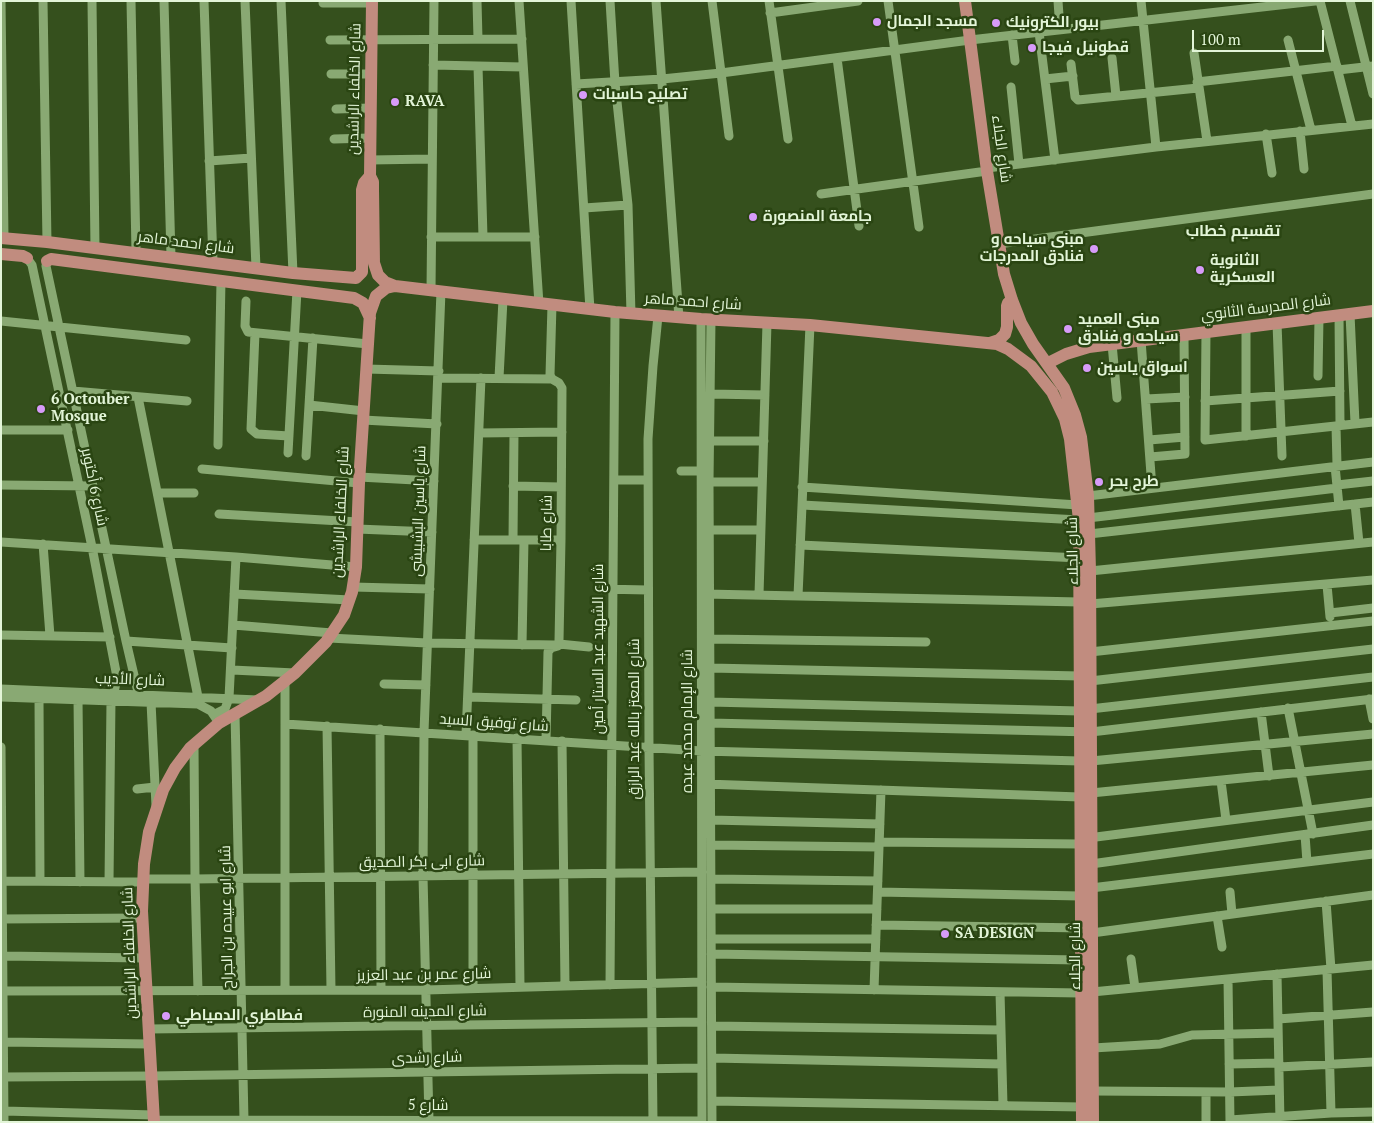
<!DOCTYPE html>
<meta charset="utf-8">
<style>
body{margin:0}
#map{position:relative;width:1374px;height:1123px;overflow:hidden;background:#35501d;font-family:"PT Serif",serif}
canvas{display:block}
.frame{position:absolute;inset:0;border:2px solid #e3f5d8;pointer-events:none}
.scale{position:absolute;left:1192px;top:30px;width:132px;height:22px;box-sizing:border-box;border:2px solid #e3f5d8;border-top:0;padding-left:6px;font-size:15px;line-height:18px;white-space:nowrap;color:#e3f5d8;-webkit-text-stroke:4px #2a4512;paint-order:stroke}
</style>
<div id="map">
<canvas width="1374" height="1123"></canvas>
<div class="frame"></div>
<div class="scale">100 m</div>
</div>
<script>
const g = document.querySelector('canvas').getContext('2d');
g.lineJoin = 'round';
const poly = rows => new Path2D(rows.map(r => 'M' + r).join(''));
function trace(path, color, width, dash) { g.strokeStyle = color; g.lineWidth = width; g.lineCap = dash ? 'butt' : 'round'; g.setLineDash(dash || []); g.stroke(path); }
function drawText(font, color, halo, rows, align = 'center') {
  g.font = font + ' "PT Serif",Cairo,serif'; g.lineWidth = 5; g.setLineDash([]); g.textBaseline = 'middle'; g.strokeStyle = halo; g.fillStyle = color; for (const [text, x, y, turn = 0] of rows) {
    g.save(); g.translate(x, y); g.rotate((+turn || 0) * Math.PI / 180); g.textAlign = isNaN(turn) ? turn : align; if (halo) g.strokeText(text, 0, 0); g.fillText(text, 0, 0); g.restore();
  }
}
trace(poly([
 [1,1,4,238],
 [43,1,47,242],
 [92,1,95,248],
 [131,1,136,252],
 [164,1,171,257],
 [204,1,213,262],
 [245,1,256,268],
 [281,1,293,273],
 [477,1,478,39],
 [519,1,539,304],
 [571,1,590,310],
 [610,1,615,83,628,205,631,314],
 [656,1,679,318],
 [712,1,729,136],
 [769,1,788,139],
 [888,1,919,227],
 [1058,1,1060,30],
 [1141,1,1156,147],
 [1320,1,1352,126],
 [1350,1,1373,94],
 [323,3,372,3],
 [770,13,858,1],
 [1039,32,1055,160],
 [1012,35,1015,61],
 [330,40,522,39],
 [1288,40,1311,130],
 [1194,53,1207,141],
 [837,58,859,226],
 [1112,58,1116,96],
 [1071,64,1075,97,1078,100,1198,88],
 [433,65,523,67],
 [478,66,483,237],
 [1338,70,1373,66],
 [331,74,371,74],
 [1045,79,1073,76],
 [1197,82,1337,66],
 [576,84,662,79,721,73,970,40,1315,1],
 [1011,87,1019,164],
 [336,109,371,108],
 [1300,131,1304,169],
 [1266,134,1272,173],
 [334,139,370,138],
 [370,160,432,159],
 [209,161,251,158],
 [987,168,1156,147,1373,124],
 [821,194,987,171],
 [584,208,628,205],
 [431,237,535,237],
 [998,244,1373,194],
 [27,258,32,265,92,547,117,677,114,693],
 [47,261,46,266,126,641,137,688,141,695],
 [431,290,434,1],
 [246,301,245,326,248,332,368,344],
 [1350,314,1355,423],
 [1339,315,1340,425],
 [701,319,702,1122],
 [711,320,709,482,712,1122],
 [1,321,186,340],
 [1277,323,1282,456],
 [1206,332,1205,440,1373,422],
 [255,333,251,429,257,434,289,436],
 [1141,340,1152,488],
 [1112,344,1117,398],
 [366,369,439,371],
 [1318,376,1319,318],
 [438,378,552,379],
 [499,378,503,299],
 [73,391,187,401],
 [710,394,765,395],
 [138,397,198,697],
 [1146,399,1185,397],
 [1205,401,1340,391],
 [309,405,364,411],
 [363,420,437,424],
 [1336,426,1337,465],
 [1,430,68,430],
 [479,433,562,432],
 [1246,436,1246,327],
 [1149,440,1185,437],
 [710,441,764,441],
 [218,445,221,280],
 [288,453,297,290],
 [306,456,313,338],
 [1150,457,1185,454,1184,335],
 [1335,466,1339,506],
 [202,469,359,483],
 [681,471,701,471],
 [359,477,434,481],
 [614,480,648,480],
 [709,482,762,482],
 [1,485,93,486],
 [1337,485,1373,481],
 [513,486,561,487],
 [802,487,1078,505],
 [158,493,194,493],
 [1088,496,1373,462],
 [1355,504,1359,543],
 [802,505,1079,520],
 [219,514,358,522],
 [1088,518,1337,488],
 [357,529,432,532],
 [709,530,761,530],
 [1089,534,1373,502],
 [474,540,561,540],
 [513,540,514,433],
 [1,542,236,557,356,567],
 [43,544,50,636],
 [800,545,1080,558],
 [1090,571,1373,542],
 [1327,585,1330,617],
 [353,587,430,589],
 [600,589,648,590],
 [234,594,350,600],
 [705,594,1080,602],
 [759,595,767,323],
 [798,596,810,325],
 [1090,604,1373,580],
 [1330,613,1373,608],
 [233,625,332,633],
 [1,635,110,637],
 [329,638,427,643,555,645],
 [710,639,926,642],
 [126,641,232,648],
 [559,644,589,647],
 [522,645,524,540],
 [1090,652,1373,621],
 [710,668,1080,676],
 [232,670,295,673],
 [1090,681,1373,649],
 [384,684,426,685],
 [1,689,258,700],
 [1,697,198,704,211,711,219,723],
 [468,697,576,700],
 [39,698,40,881],
 [78,699,80,882],
 [1369,699,1373,719],
 [151,702,156,806],
 [710,702,1080,711],
 [1288,708,1313,834],
 [1090,709,1373,677],
 [1261,712,1269,776],
 [215,714,225,709,229,698,236,557],
 [235,714,244,1120],
 [710,723,1091,732,1373,699],
 [285,724,702,751,1080,761],
 [327,726,331,990],
 [380,729,381,990],
 [466,735,481,378],
 [517,738,520,987],
 [546,740,548,652,551,648,558,646,559,641,561,540,562,388,559,383,552,379,550,375,552,305],
 [562,741,565,986],
 [194,745,195,879,198,991],
 [1,747,4,1122],
 [1091,761,1373,734],
 [1221,781,1226,820],
 [705,784,1080,797],
 [137,789,155,787],
 [1091,793,1373,765],
 [711,820,880,824],
 [1305,835,1307,862],
 [1088,838,1373,802],
 [879,842,1080,844],
 [711,845,879,847],
 [1091,864,1373,825],
 [143,879,195,879,702,872],
 [711,879,878,881],
 [3,881,142,882],
 [109,882,111,700],
 [1091,888,1373,854],
 [878,892,1080,896],
 [1230,892,1232,914],
 [1326,901,1331,969],
 [711,909,877,909],
 [1217,916,1222,947],
 [1,919,142,918],
 [876,925,1086,928],
 [1092,933,1373,895],
 [711,939,876,939],
 [711,954,1080,960],
 [3,956,144,958],
 [1131,959,1135,988],
 [1327,970,1331,1113],
 [1277,974,1280,1122],
 [1228,979,1230,1122],
 [610,985,615,312],
 [711,987,1080,993],
 [473,988,473,735],
 [285,990,285,681],
 [874,990,881,790],
 [3,991,426,990,702,982],
 [1000,992,1003,1105],
 [1092,992,1373,965],
 [1278,1019,1373,1012],
 [712,1026,1001,1030],
 [149,1029,702,1022],
 [3,1042,150,1044],
 [1093,1048,1160,1044,1192,1035,1278,1033],
 [712,1058,1002,1064],
 [1229,1064,1279,1063],
 [1279,1067,1373,1062],
 [3,1077,152,1076,702,1068],
 [1093,1091,1230,1092,1279,1090],
 [1206,1092,1206,1122],
 [712,1101,1082,1107],
 [4,1111,154,1115],
 [154,1120,702,1121],
 [429,1120,423,876,424,732,441,291],
 [1230,1120,1331,1113,1373,1112],
 [653,1122,649,748,648,439,653,366,658,316]
]), '#89a973', 9);
trace(poly([
 [372,1,370,176,373,182,373,189,374,263,378,275,385,282,395,286,615,312,701,319,810,325,997,344,1008,349,1031,366,1052,392,1065,419,1070,439,1079,520,1082,1122],
 [965,1,987,171,1004,274,1012,300,1021,323,1033,344,1064,388,1075,415,1081,437,1088,496,1090,571,1093,1122],
 [1,238,47,242,293,273,356,278,362,272,362,190,364,183,370,176],
 [1,254,23,256,27,258],
 [47,261,51,259,354,298,363,303,370,318],
 [990,343,999,340,1005,334,1007,327,1007,306,1008,303,1012,300],
 [1048,363,1066,354,1089,347,1373,311],
 [154,1122,142,911,144,864,149,832,163,790,175,768,190,748,219,723,266,696,295,673,326,642,344,615,352,592,356,567,359,483,370,313,376,296,386,288,395,286]
]), '#c18c7f', 12);
for (const [x, y, r, color] of [
 [877,22,5,"#d79bf9"],
 [996,23,5,"#d79bf9"],
 [1032,48,5,"#d79bf9"],
 [583,95,5,"#d79bf9"],
 [395,102,5,"#d79bf9"],
 [753,217,5,"#d79bf9"],
 [1094,249,5,"#d79bf9"],
 [1200,270,5,"#d79bf9"],
 [1068,329,5,"#d79bf9"],
 [1087,368,5,"#d79bf9"],
 [41,409,5,"#d79bf9"],
 [1099,482,5,"#d79bf9"],
 [945,934,5,"#d79bf9"],
 [166,1016,5,"#d79bf9"]
]) { const dot = new Path2D(); dot.arc(x, y, r, 0, 2 * Math.PI); g.fillStyle = color; g.fill(dot); trace(dot, '#2a4512', 2); }
drawText('bold 15px', '#e3f5d8', '#2a4512', [
 ["مسجد الجمال",887,22],
 ["بيور الكترونيك",1006,23],
 ["قطونيل فيجا",1042,48],
 ["تصليح حاسبات",593,95],
 ["RAVA",405,102],
 ["جامعة المنصورة",763,217],
 ["مبنى سياحه و",1084,240,"right"],
 ["فنادق المدرجات",1084,257,"right"],
 ["الثانوية",1210,261],
 ["العسكرية",1210,278],
 ["مبنى العميد",1078,320],
 ["سياحه و فنادق",1078,337],
 ["اسواق ياسين",1097,368],
 ["6 Octouber",51,400],
 ["Mosque",51,417],
 ["طرح بحر",1109,482],
 ["SA DESIGN",955,934],
 ["فطاطري الدمياطي",176,1016]
], 'left');
drawText('15px', '#e3f5d8', '#2a4512', [
 ["شارع الخلفاء الراشدين",355,89,-89],
 ["شارع الجلاء",1001,149,82],
 ["شارع احمد ماهر",186,243,7],
 ["شارع احمد ماهر",693,302,4],
 ["شارع المدرسة الثانوي",1266,308,-7],
 ["شارع 6 أكتوبر",94,487,78],
 ["شارع ياسين البشبيشى",419,511,-88],
 ["شارع الخلفاء الراشدين",341,512,-87],
 ["شارع طابا",547,523,-89],
 ["شارع الجلاء",1073,551,-91],
 ["شارع الشهيد عبد الستار أمين",599,649,-90],
 ["شارع الأديب",130,680,2],
 ["شارع المعتز بالله عبد الرازق",635,719,-90],
 ["شارع الإمام محمد عبده",688,721,-90],
 ["شارع توفيق السيد",494,723,4],
 ["شارع ابى بكر الصديق",422,862,-1],
 ["شارع ابو عبيده بن الجراح",227,917,-91],
 ["شارع الخلفاء الراشدين",130,953,-92],
 ["شارع الجلاء",1076,956,-90],
 ["شارع عمر بن عبد العزيز",424,975,-1],
 ["شارع المدينه المنورة",425,1012,-1],
 ["شارع رشدى",427,1058,-1],
 ["شارع 5",428,1106]
]);
drawText('bold 16px', '#e3f5d8', '#2a4512', [
 ["تقسيم خطاب",1233,231]
]);
</script>
